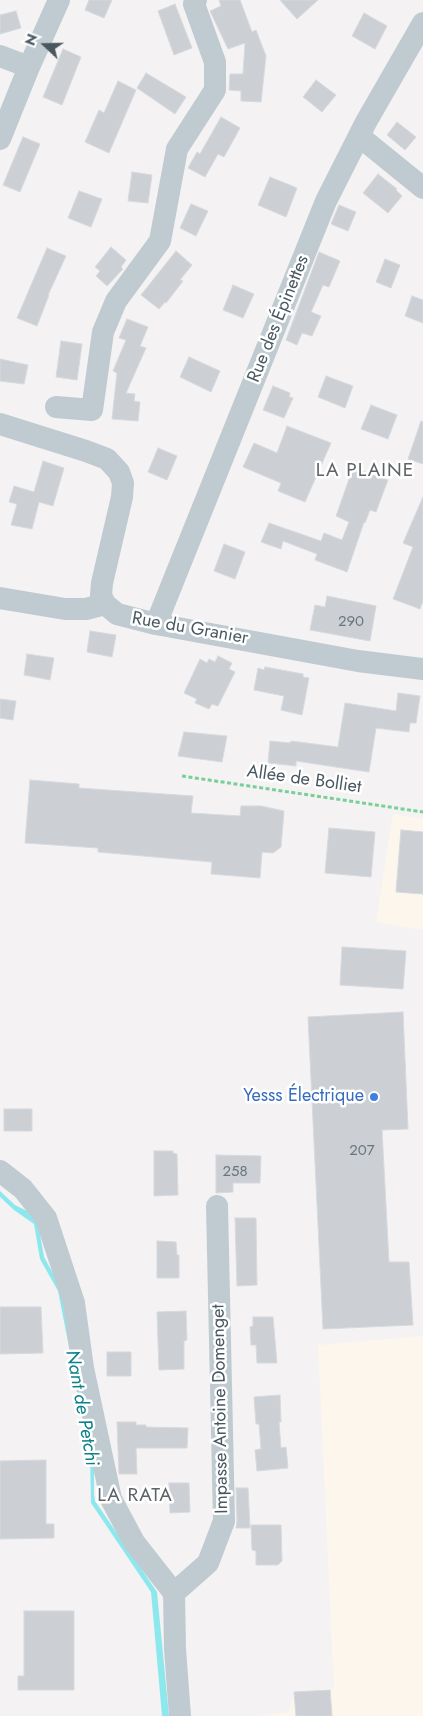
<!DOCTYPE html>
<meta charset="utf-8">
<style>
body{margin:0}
#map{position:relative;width:423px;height:1716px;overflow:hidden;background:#f4f2f2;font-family:Jost,sans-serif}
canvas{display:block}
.north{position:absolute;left:20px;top:20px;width:50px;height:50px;-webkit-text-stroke:4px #fff;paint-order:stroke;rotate:291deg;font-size:14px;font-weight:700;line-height:20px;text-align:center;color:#495860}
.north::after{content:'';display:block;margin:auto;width:18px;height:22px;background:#495860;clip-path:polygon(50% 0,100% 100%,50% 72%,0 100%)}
</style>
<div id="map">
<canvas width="423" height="1716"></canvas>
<div class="north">N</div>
</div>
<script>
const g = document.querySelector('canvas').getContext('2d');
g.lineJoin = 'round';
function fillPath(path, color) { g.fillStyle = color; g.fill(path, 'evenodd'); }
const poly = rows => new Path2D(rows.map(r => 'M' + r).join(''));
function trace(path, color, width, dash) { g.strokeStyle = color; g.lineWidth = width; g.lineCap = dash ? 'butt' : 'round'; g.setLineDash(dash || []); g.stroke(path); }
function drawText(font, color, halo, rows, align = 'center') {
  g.font = font + ' Jost,sans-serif'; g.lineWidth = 5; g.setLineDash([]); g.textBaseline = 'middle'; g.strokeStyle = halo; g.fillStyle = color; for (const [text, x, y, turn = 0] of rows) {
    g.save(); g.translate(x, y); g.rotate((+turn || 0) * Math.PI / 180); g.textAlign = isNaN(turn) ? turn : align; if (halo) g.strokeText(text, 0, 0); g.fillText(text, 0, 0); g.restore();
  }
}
fillPath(poly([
 [393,814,423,819,423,930,376,922],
 [423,1336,423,1716,258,1716,289,1712,294,1692,334,1688,318,1345]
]), '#fdf6ed');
fillPath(poly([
 [0,1191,15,1205,29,1212,38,1223,44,1257,61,1288,94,1469,94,1494,95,1501,157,1592,169,1716,162,1716,151,1592,91,1503,90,1454,58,1291,40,1259,34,1224,14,1210,0,1197]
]), '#8de8ee');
const building = poly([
 [89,0,112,0,104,18,85,10,89,0],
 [219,0,240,0,252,32,256,30,266,56,261,102,241,101,241,91,229,90,230,74,243,74,245,43,228,49,210,11,221,6,219,0],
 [280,0,318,0,297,19,280,0],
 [175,4,192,48,174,55,158,11,175,4],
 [16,11,21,28,0,34,0,15,16,11],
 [364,13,387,26,375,49,352,36,364,13],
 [63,49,81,57,62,105,43,97,63,49],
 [146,73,186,97,175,114,137,88,146,73],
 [316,80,336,95,322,112,303,97,316,80],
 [118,81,136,90,109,153,85,142,99,110,104,113,118,81],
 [221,117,240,128,224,157,218,154,205,177,188,168,197,152,200,154,221,117],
 [397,122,416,137,405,150,387,135,397,122],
 [23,137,40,144,20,192,3,185,23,137],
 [132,172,152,175,148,203,128,201,132,172],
 [378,174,397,189,396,190,402,196,388,213,363,193,378,174],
 [270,177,297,188,286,217,258,205,270,177],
 [79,191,102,199,91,227,68,218,79,191],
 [191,204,208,211,196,236,180,228,191,204],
 [339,205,356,212,348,231,331,224,339,205],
 [111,247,126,260,121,267,123,269,107,286,96,276,100,271,95,267,111,247],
 [47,248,66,256,48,295,49,295,37,326,17,318,47,248],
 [176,251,192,265,180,280,183,281,166,303,165,302,159,309,141,295,176,251],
 [319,252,340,261,329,287,323,285,311,312,321,316,312,336,302,333,297,345,286,340,319,252],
 [385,259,400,265,391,288,376,282,385,259],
 [233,285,254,294,243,318,223,310,233,285],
 [412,296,423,300,423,323,405,316,412,296],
 [127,319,148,327,140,346,146,348,126,393,135,394,134,401,140,402,138,421,112,419,117,373,113,371,126,340,119,338,127,319],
 [61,341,82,344,77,380,56,377,61,341],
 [189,357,220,371,211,392,180,377,189,357],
 [0,359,28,365,24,384,0,381,0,359],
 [326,376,353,386,345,408,318,397,326,376],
 [273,386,290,393,289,397,293,398,284,418,263,410,273,386],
 [371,405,397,415,388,439,361,429,371,405],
 [421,421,423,422,423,464,408,459,421,421],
 [287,426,331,443,305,502,278,491,281,483,243,467,254,443,277,453,287,426],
 [158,448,177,456,167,480,148,472,158,448],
 [43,461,64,468,53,506,39,502,32,529,11,525,17,504,9,502,14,486,34,492,43,461],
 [353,468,388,480,376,512,370,510,365,523,364,522,347,572,315,560,317,554,283,541,281,549,261,542,269,523,321,541,324,533,342,540,349,522,336,516,353,468],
 [423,497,423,601,420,609,393,599,413,547,403,543,423,497],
 [224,544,245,552,235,579,214,571,224,544],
 [327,596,376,606,370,641,310,630,315,605,325,607,327,596],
 [90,631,116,635,112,657,87,652,90,631],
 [27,654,54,658,50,680,24,675,27,654],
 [218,656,232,663,229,669,235,672,218,706,212,704,209,709,195,703,197,699,184,693,200,659,207,663,209,659,215,662,218,656],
 [265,667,303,674,303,677,309,678,302,715,281,710,284,696,254,690,258,668,264,670,265,667],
 [398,693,420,696,416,723,410,723,409,732,376,728,369,772,296,761,296,766,268,763,270,741,290,743,291,741,338,747,345,703,396,711,398,693],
 [0,699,16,701,13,720,0,718,0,699],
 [184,732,227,736,222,762,178,756,184,732],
 [30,780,79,784,79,788,193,796,191,813,240,816,241,806,261,806,284,811,281,847,273,853,262,852,260,878,211,874,212,862,98,852,98,848,25,843,30,780],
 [329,828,375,832,371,877,325,873,329,828],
 [401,830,423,832,423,894,396,892,401,830],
 [342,947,406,951,403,989,340,985,342,947],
 [403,1012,408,1129,382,1130,389,1262,409,1262,413,1325,323,1329,308,1017,403,1012],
 [4,1109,32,1109,32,1131,4,1131,4,1109],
 [154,1151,173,1151,173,1153,177,1154,178,1195,154,1196,154,1151],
 [216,1155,261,1156,260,1183,233,1183,233,1192,216,1193,216,1155],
 [235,1218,256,1218,257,1285,237,1286,235,1218],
 [157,1241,176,1242,177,1255,179,1255,179,1278,157,1278,157,1241],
 [0,1307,41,1307,43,1353,0,1354,0,1307],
 [186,1311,187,1340,184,1341,184,1369,159,1370,157,1312,186,1311],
 [253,1317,273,1317,277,1363,257,1363,256,1345,251,1345,250,1327,253,1326,253,1317],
 [107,1352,131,1352,131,1376,107,1376,107,1352],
 [280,1395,281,1422,279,1422,281,1448,286,1447,288,1468,257,1471,255,1450,261,1449,259,1424,256,1424,254,1397,280,1395],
 [117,1422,136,1422,136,1425,146,1425,146,1427,188,1428,187,1448,136,1448,137,1474,119,1474,117,1422],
 [46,1460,46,1524,54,1524,54,1538,0,1539,0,1461,46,1460],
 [169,1483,189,1483,190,1512,170,1513,169,1483],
 [236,1488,248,1488,250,1528,236,1528,237,1521,236,1488],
 [251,1525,281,1525,282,1561,278,1565,256,1565,256,1551,252,1550,251,1525],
 [24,1611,74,1611,74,1690,18,1690,18,1676,24,1676,24,1611],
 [330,1690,332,1716,296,1716,294,1692,330,1690]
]);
fillPath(building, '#ccd0d4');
trace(building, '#d6d9dd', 1);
trace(poly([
 [182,776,423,812]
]), '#78d098', 3, [4, 2.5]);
trace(poly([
 [0,56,29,67],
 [359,136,423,188],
 [0,139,29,67,59,0],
 [56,407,92,410,103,332,116,301,160,241,177,149,215,90,215,62,194,4,196,0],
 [0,424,86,451,107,459,119,472,123,483,122,497,102,583,101,595,105,604,117,614,156,624,358,661,423,669],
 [0,598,65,609,86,609,105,604],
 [156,624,326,201,366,122,423,23],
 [0,1171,23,1189,46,1218,74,1303,83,1368,111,1499,134,1542,174,1593,175,1649,180,1716],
 [174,1593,208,1563,224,1521,217,1206]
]), '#bfcbd1', 22);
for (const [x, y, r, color] of [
 [374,1097,5,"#3f7fe0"]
]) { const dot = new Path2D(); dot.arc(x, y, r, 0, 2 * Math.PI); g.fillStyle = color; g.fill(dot); trace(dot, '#fff', 2); }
drawText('15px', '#6a767d', null, [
 ["290",351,622],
 ["207",362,1151],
 ["258",235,1172]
]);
drawText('18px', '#495860', '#fff', [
 ["Rue des Épinettes",279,319,-68],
 ["Rue du Granier",190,629,10],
 ["Allée de Bolliet",304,780,8],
 ["Impasse Antoine Domenget",221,1409,-91]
]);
drawText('18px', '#366cbe', '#fff', [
 ["Yesss Électrique",364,1097]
], 'right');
g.letterSpacing = '1px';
drawText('19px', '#5e6367', '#fff', [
 ["LA PLAINE",365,471],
 ["LA RATA",135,1496]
]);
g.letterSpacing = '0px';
drawText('italic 19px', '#0c818a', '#fff', [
 ["Nant de Petchi",81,1408,80]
]);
</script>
